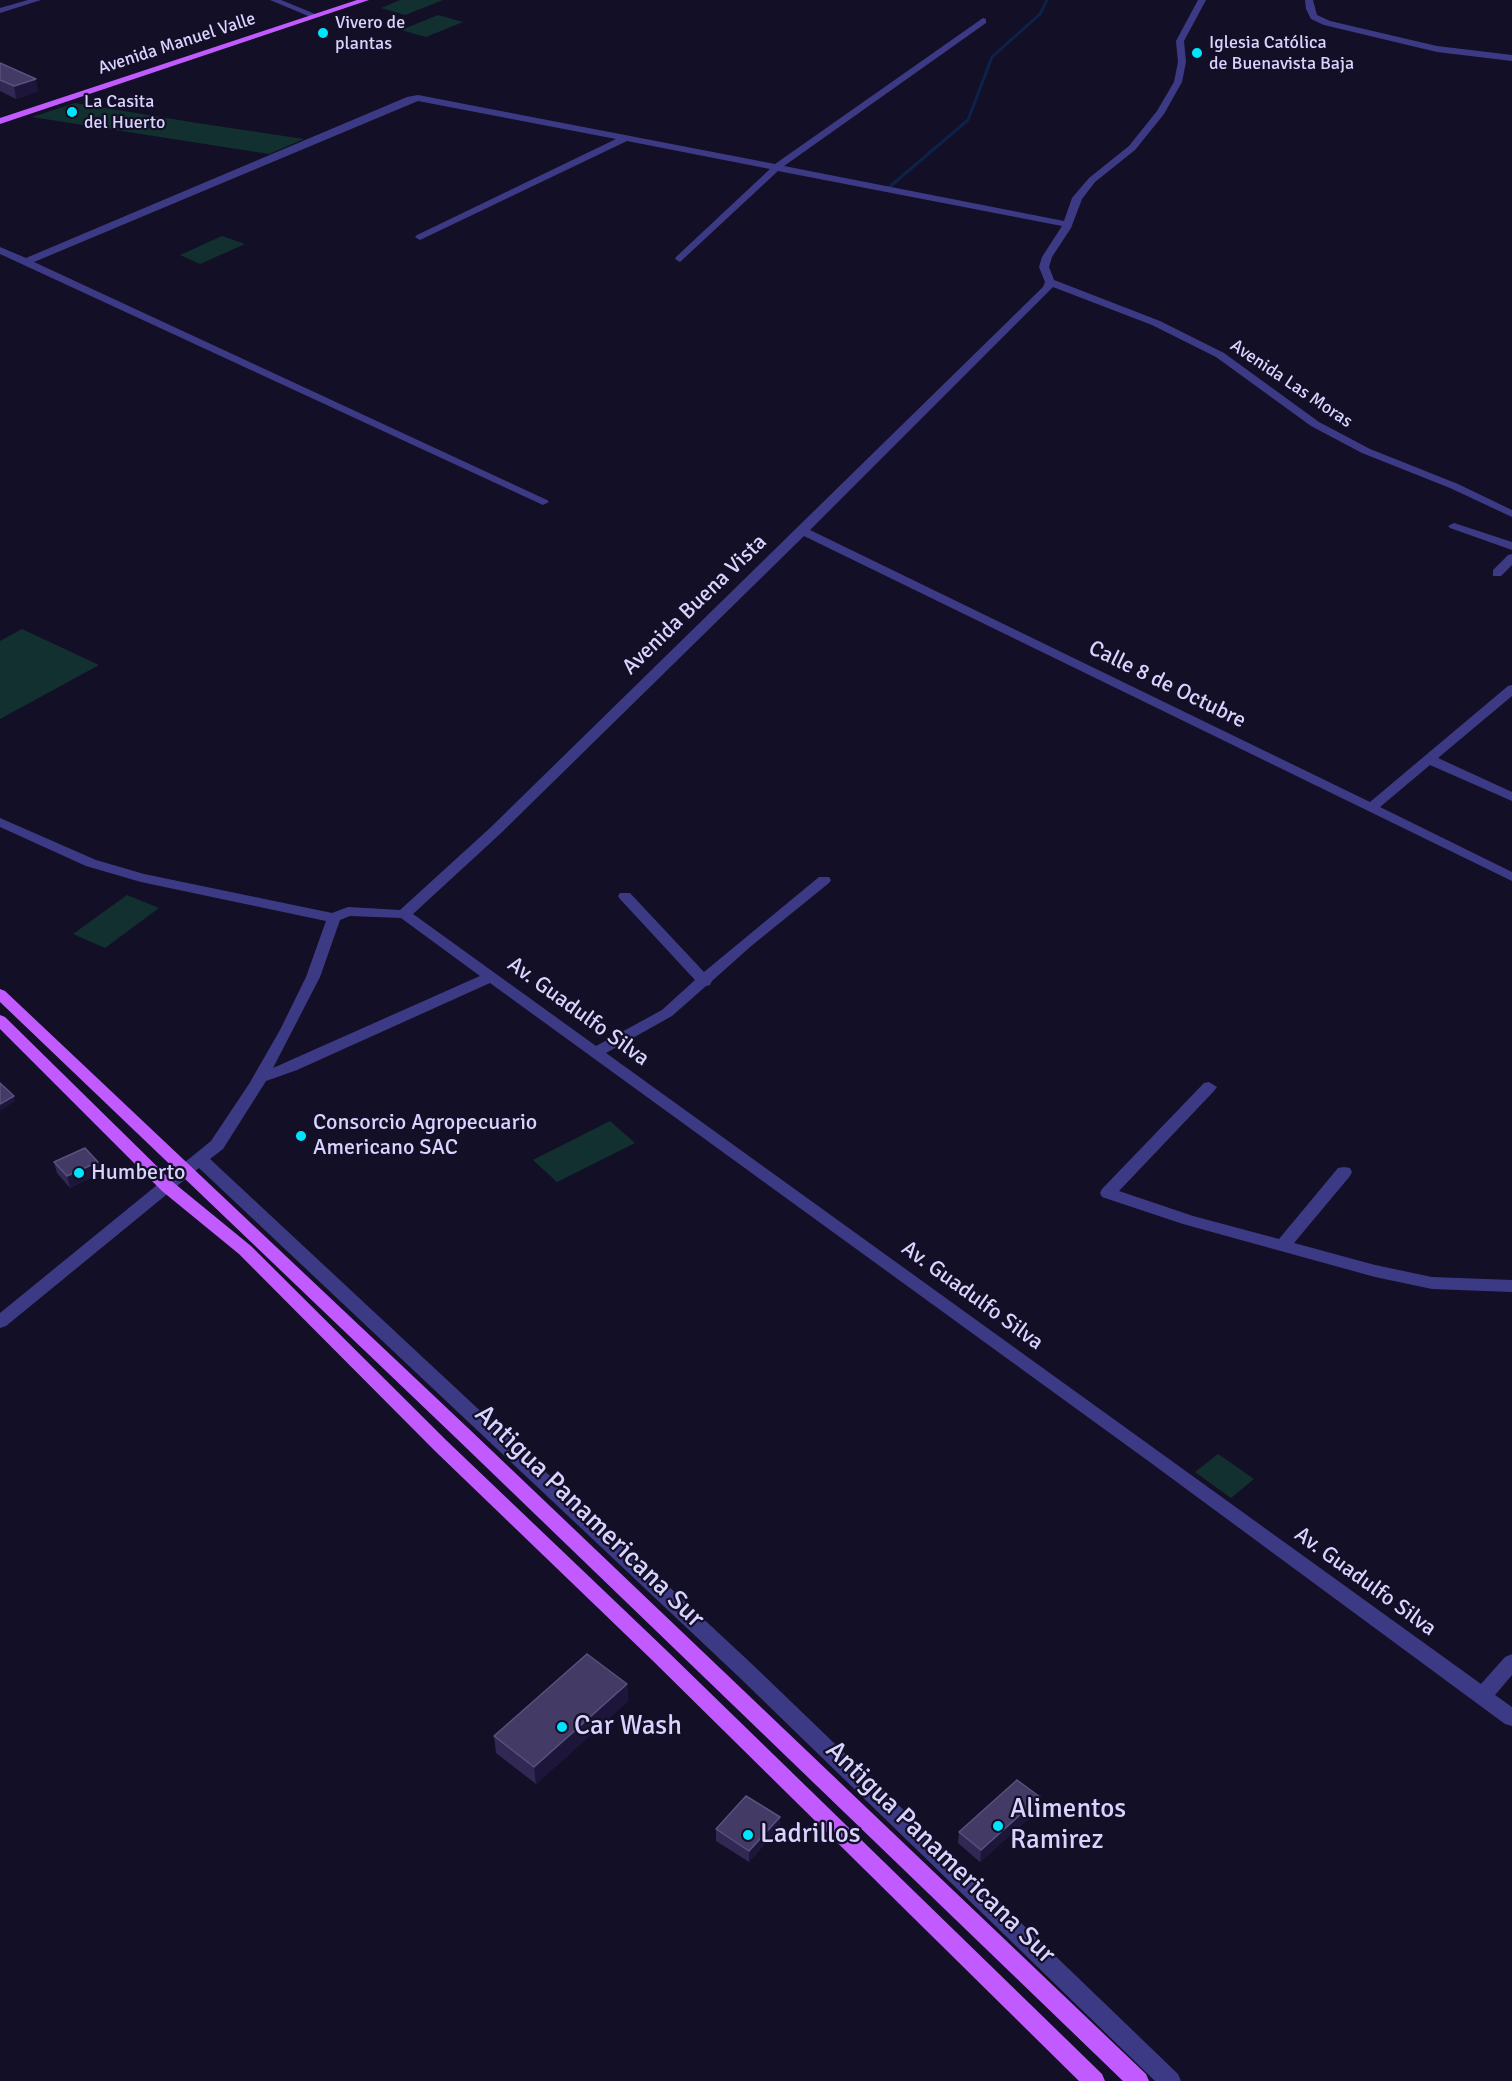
<!DOCTYPE html>
<meta charset="utf-8">
<style>
body{margin:0}
canvas{display:block;background:#130f26}
</style>
<canvas width="1512" height="2081"></canvas>
<script>
const g = document.querySelector('canvas').getContext('2d');
g.lineJoin = 'round';
function fillPath(path, color) { g.fillStyle = color; g.fill(path, 'evenodd'); }
const poly = rows => new Path2D(rows.map(r => 'M' + r).join(''));
function trace(path, color, width, dash) { g.strokeStyle = color; g.lineWidth = width; g.lineCap = dash ? 'butt' : 'round'; g.setLineDash(dash || []); g.stroke(path); }
function drawText(font, color, halo, rows, align = 'center') {
  g.font = font + ' Signika,sans-serif'; g.lineWidth = 4.5; g.setLineDash([]); g.textBaseline = 'middle'; g.strokeStyle = halo; g.fillStyle = color; for (const [text, x, y, turn = 0] of rows) {
    g.save(); g.translate(x, y); g.rotate((+turn || 0) * Math.PI / 180); g.textAlign = isNaN(turn) ? turn : align; if (halo) g.strokeText(text, 0, 0); g.fillText(text, 0, 0); g.restore();
  }
}
fillPath(poly([
 [400,0,443,0,405,15,381,8],
 [438,15,463,22,426,37,401,30],
 [75,103,197,123,304,139,269,154,32,117],
 [222,236,245,244,200,264,180,255],
 [22,629,99,665,0,719,0,641],
 [127,895,159,908,105,948,73,934],
 [610,1121,635,1143,557,1182,533,1160],
 [1218,1454,1254,1479,1231,1498,1195,1472]
]), '#12302f');
trace(poly([
 [887,189,968,120,992,57,1040,14,1047,0]
]), '#0c2248', 3);
fillPath(poly([
 [28,0,41,0,0,13,0,8,28,0],
 [270,0,281,0,320,16,313,18,270,0],
 [1198,0,1206,0,1184,41,1186,62,1182,82,1164,114,1135,150,1095,182,1082,199,1071,228,1052,257,1049,267,1054,280,1160,321,1224,353,1319,422,1370,449,1458,484,1512,510,1512,517,1450,488,1362,453,1311,426,1216,357,1152,325,1053,287,810,530,1370,802,1508,686,1512,685,1512,696,1438,758,1512,792,1512,801,1430,765,1380,807,1512,872,1512,881,804,536,500,834,413,914,596,1046,662,1010,695,980,620,899,618,896,620,893,630,893,704,972,819,877,829,877,831,880,829,883,750,947,712,981,710,985,706,986,672,1016,606,1053,1481,1684,1505,1657,1512,1654,1512,1675,1495,1695,1512,1707,1512,1726,1505,1724,1151,1463,490,983,297,1070,266,1081,223,1149,210,1159,754,1666,1178,2074,1181,2081,1155,2081,740,1678,199,1168,6,1326,0,1328,0,1313,211,1141,249,1084,280,1030,306,977,326,921,141,882,86,866,0,827,0,818,96,860,144,874,332,913,348,907,400,910,490,828,1043,287,1045,282,1039,267,1042,257,1062,226,778,171,680,262,675,259,676,257,770,169,627,141,420,240,415,237,417,235,616,139,418,101,34,262,547,500,549,502,543,505,0,254,0,247,26,258,407,97,418,95,775,164,983,18,986,19,986,23,784,166,1064,221,1072,198,1089,178,1129,146,1157,111,1174,82,1178,62,1176,41,1198,0],
 [350,916,401,918,480,976,273,1068,320,977,340,920,350,916],
 [1305,0,1313,0,1317,15,1330,21,1437,46,1512,55,1512,61,1437,52,1324,25,1311,19,1306,9,1305,0],
 [1454,523,1512,542,1512,550,1450,528,1448,526,1454,523],
 [1512,554,1512,565,1501,576,1493,576,1493,570,1508,555,1512,554],
 [1209,1082,1217,1087,1214,1091,1119,1191,1193,1216,1279,1239,1338,1168,1344,1167,1350,1168,1352,1172,1350,1176,1294,1243,1375,1265,1432,1277,1512,1280,1512,1292,1432,1289,1375,1277,1183,1224,1102,1197,1100,1193,1102,1189,1204,1083,1209,1082]
]), '#3d3a85');
fillPath(poly([
 [357,0,369,0,0,124,0,118,357,0],
 [0,989,5,991,468,1428,1146,2074,1149,2081,1123,2081,456,1438,0,1002,0,989],
 [0,1015,5,1017,174,1183,251,1246,447,1441,665,1649,1102,2074,1105,2081,1079,2081,651,1659,435,1451,239,1254,162,1191,0,1029,0,1015]
]), '#c25bff');
fillPath(poly([
 [0,63,38,91,16,99,0,91],
 [54,1162,98,1162,101,1173,70,1188,57,1173],
 [627,1684,628,1701,536,1784,496,1753,494,1736],
 [1039,1809,980,1862,958,1843,959,1832],
 [780,1817,779,1828,749,1862,716,1841,716,1829]
]), '#312854');
fillPath(poly([
 [36,79,38,91,16,99,14,86],
 [14,1096,15,1101,0,1111,0,1104],
 [98,1162,101,1173,70,1188,67,1176],
 [627,1684,628,1701,536,1784,534,1767],
 [1040,1797,1039,1809,980,1862,981,1850],
 [780,1817,779,1828,749,1862,749,1851]
]), '#1d163a');
const building = poly([
 [0,63,36,79,14,86,0,80,0,63],
 [0,1083,14,1096,0,1104,0,1083],
 [85,1148,98,1162,67,1176,54,1162,85,1148],
 [587,1654,627,1684,534,1767,494,1736,587,1654],
 [1017,1780,1040,1797,981,1850,959,1832,1017,1780],
 [746,1796,780,1817,749,1851,716,1829,746,1796]
]);
fillPath(building, '#433a66');
trace(building, '#5a527e', 1.5);
for (const [x, y, r, color] of [
 [323,33,6,"#00e5ff"],
 [1197,53,6,"#00e5ff"],
 [72,112,6,"#00e5ff"],
 [301,1136,6,"#00e5ff"],
 [79,1173,6,"#00e5ff"],
 [562,1727,6,"#00e5ff"],
 [998,1826,6,"#00e5ff"],
 [748,1835,6,"#00e5ff"]
]) { const dot = new Path2D(); dot.arc(x, y, r, 0, 2 * Math.PI); g.fillStyle = color; g.fill(dot); trace(dot, '#130f26', 2); }
drawText('18px', '#d9d4ff', '#130f26', [
 ["Vivero de",335,23],
 ["plantas",335,44],
 ["Iglesia Católica",1209,43],
 ["de Buenavista Baja",1209,64],
 ["La Casita",84,102],
 ["del Huerto",84,123]
], 'left');
drawText('18px', '#d9d4ff', '#130f26', [
 ["Avenida Manuel Valle",177,44,-18],
 ["Avenida Las Moras",1291,384,34]
]);
drawText('22px', '#d9d4ff', '#130f26', [
 ["Avenida Buena Vista",695,605,-44],
 ["Calle 8 de Octubre",1167,685,26],
 ["Av. Guadulfo Silva",578,1012,36],
 ["Av. Guadulfo Silva",972,1296,36],
 ["Av. Guadulfo Silva",1365,1582,36]
]);
drawText('22px', '#d9d4ff', '#130f26', [
 ["Consorcio Agropecuario",313,1123],
 ["Americano SAC",313,1148],
 ["Humberto",91,1173]
], 'left');
drawText('27px', '#d9d4ff', '#130f26', [
 ["Antigua Panamericana Sur",589,1517,44],
 ["Antigua Panamericana Sur",940,1853,44]
]);
drawText('27px', '#d9d4ff', '#130f26', [
 ["Car Wash",574,1727],
 ["Alimentos",1010,1810],
 ["Ramirez",1010,1841],
 ["Ladrillos",760,1835]
], 'left');
</script>
